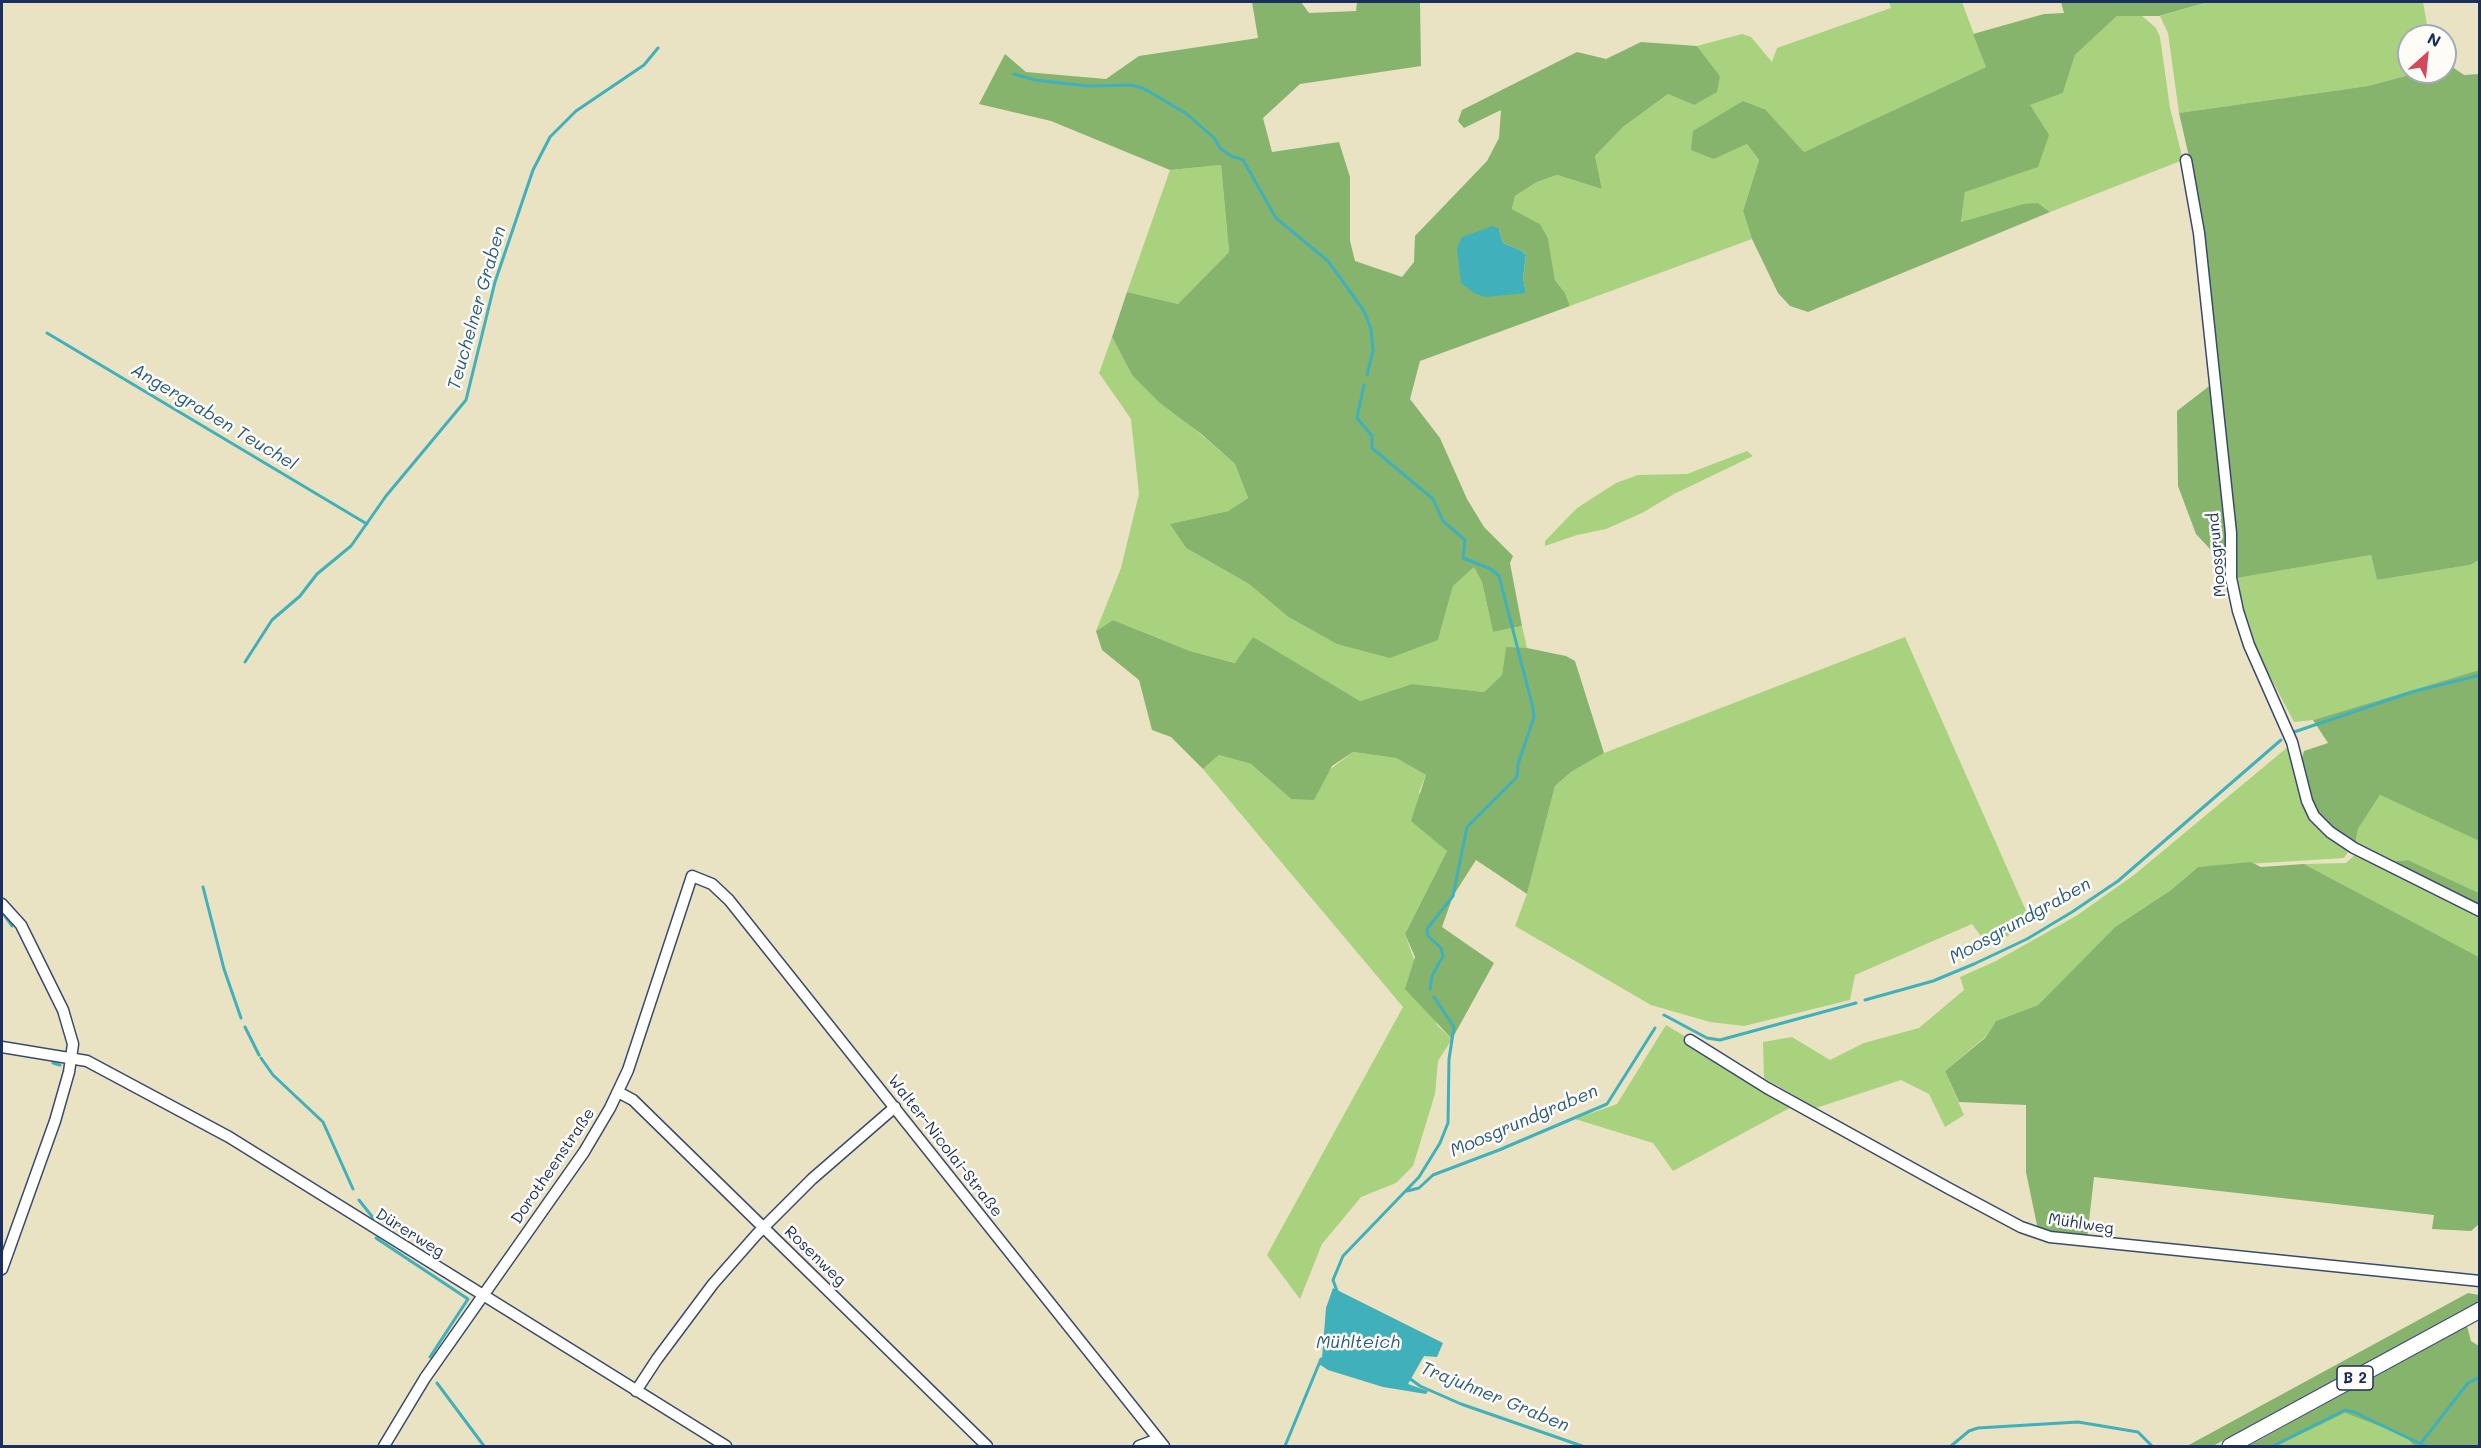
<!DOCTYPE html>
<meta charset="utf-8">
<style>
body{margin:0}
#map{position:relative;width:2481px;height:1448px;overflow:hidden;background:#e9e3c3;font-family:Mali,sans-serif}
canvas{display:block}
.frame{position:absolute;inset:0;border:3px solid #1b2f5e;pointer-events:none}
.north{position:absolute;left:2397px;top:24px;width:60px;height:60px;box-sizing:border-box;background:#fdfcf7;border:2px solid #a3aaba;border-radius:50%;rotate:27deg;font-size:16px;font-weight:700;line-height:24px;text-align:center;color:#1b2f5e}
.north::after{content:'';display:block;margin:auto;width:21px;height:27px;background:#d1495b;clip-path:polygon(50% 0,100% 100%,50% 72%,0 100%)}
</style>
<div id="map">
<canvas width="2481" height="1448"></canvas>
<div class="frame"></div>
<div class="north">N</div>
</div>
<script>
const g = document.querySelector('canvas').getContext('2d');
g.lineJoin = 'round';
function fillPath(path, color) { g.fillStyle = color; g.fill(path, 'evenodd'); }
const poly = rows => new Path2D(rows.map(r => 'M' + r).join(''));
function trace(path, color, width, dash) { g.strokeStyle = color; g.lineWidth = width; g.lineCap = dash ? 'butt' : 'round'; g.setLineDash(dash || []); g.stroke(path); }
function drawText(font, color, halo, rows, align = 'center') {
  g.font = font + ' Mali,sans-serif'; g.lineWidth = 5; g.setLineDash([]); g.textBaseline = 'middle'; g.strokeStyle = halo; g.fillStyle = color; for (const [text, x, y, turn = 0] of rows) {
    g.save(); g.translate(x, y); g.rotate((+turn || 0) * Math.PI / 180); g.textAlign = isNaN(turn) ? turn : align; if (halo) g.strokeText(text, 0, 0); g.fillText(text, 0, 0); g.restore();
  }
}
fillPath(poly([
 [1889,2,1962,2,1986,67,1804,152,1766,110,1714,159,1747,144,1759,160,1743,211,1752,239,1570,306,1565,293,1555,280,1548,238,1540,224,1512,209,1515,196,1537,182,1557,175,1602,189,1595,156,1623,127,1668,94,1694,105,1720,76,1697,46,1742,34,1751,37,1772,62,1777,48,1891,8],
 [2208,2,2423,2,2429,36,2409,36,2409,72,2420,72,2368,86,2179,113,2168,33,2160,16],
 [2141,15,2156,28,2160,37,2170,108,2183,160,2050,212,2038,203,1961,223,1965,192,2029,105,2063,93,2075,55,2117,16],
 [1221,165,1229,252,1178,304,1127,292,1170,170],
 [1112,337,1132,375,1235,464,1248,498,1228,511,1171,524,1186,548,1249,584,1287,616,1438,640,1453,586,1474,566,1482,582,1493,632,1522,626,1527,648,1506,648,1502,675,1484,692,1412,684,1360,701,1253,638,1236,663,1190,651,1113,620,1096,631,1121,568,1139,494,1131,419,1099,373],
 [1747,451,1753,456,1674,494,1642,513,1606,529,1577,535,1545,546,1545,541,1577,508,1616,483,1638,475,1687,474],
 [2371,555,2377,580,2470,565,2479,560,2479,670,2313,720,2294,722,2252,642,2242,610,2237,578],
 [1905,637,2031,922,1989,947,1972,924,1855,975,1850,1000,1744,1026,1710,1022,1651,1005,1515,926,1527,894,1555,786,1571,772,1604,753],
 [2289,746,2350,849,2344,858,2198,867,2171,890,2115,927,2038,1005,1996,1021,1985,1037,1945,1071,1964,1115,1945,1127,1929,1094,1901,1080,1816,1108,1764,1078,1763,1042,1792,1037,1830,1060,1864,1043,1919,1028,1964,990,1960,977,1996,961,2076,916,2134,875],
 [1353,752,1396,758,1426,775,1419,792,1447,851,1405,934,1437,1025,1452,1039,1438,1061,1435,1094,1413,1166,1396,1183,1361,1197,1322,1244,1300,1299,1267,1255,1403,1007,1203,769,1219,755,1251,764,1291,799],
 [2380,795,2479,841,2479,893,2408,860,2388,862,2355,845,2358,829],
 [2357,853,2479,914,2479,957,2304,864,2346,863],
 [1666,1025,1797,1104,1673,1171,1653,1143,1575,1119,1617,1104],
 [2345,1413,2405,1436,2414,1446,2277,1446]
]), '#a8d27e');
fillPath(poly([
 [1252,2,1301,2,1309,13,1356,11,1357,2,1420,2,1421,66,1300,84,1263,118,1272,152,1339,142,1350,177,1350,241,1355,261,1402,277,1414,262,1415,236,1487,161,1499,138,1501,110,1464,128,1458,121,1462,110,1577,52,1606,59,1641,42,1697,46,1720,76,1717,92,1694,105,1668,94,1623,127,1595,156,1602,189,1557,175,1537,182,1515,196,1512,209,1540,224,1548,238,1555,280,1565,293,1570,306,1420,361,1410,399,1440,438,1467,499,1484,527,1513,556,1510,563,1522,626,1493,632,1482,582,1474,567,1453,586,1438,640,1390,658,1337,644,1287,616,1249,584,1186,548,1170,524,1228,511,1248,498,1235,464,1200,433,1160,403,1132,375,1112,337,1127,292,1178,304,1229,252,1221,165,1170,170,1051,121,979,104,1005,54,1026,72,1106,79,1139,56,1258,38],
 [1499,229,1503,243,1522,251,1526,255,1523,278,1526,293,1462,237],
 [2061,2,2208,2,2159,16,2117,16,2075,55,2063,93,2030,105,2049,135,2038,167,1965,192,1961,222,2024,204,2038,203,2050,212,1808,312,1790,306,1778,293,1752,239,1743,211,1759,160,1747,144,1714,159,1691,150,1693,131,1743,101,1766,110,1804,152,1986,67,1973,34,2044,14,2064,13],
 [2448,64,2464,75,2479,74,2479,560,2470,565,2377,580,2371,555,2237,578,2196,534,2178,486,2177,411,2217,380,2195,183,2179,113,2368,86,2420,72,2445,72,2445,65],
 [1113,620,1190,651,1235,663,1253,637,1360,701,1412,684,1484,692,1502,675,1506,647,1527,648,1566,656,1575,661,1604,753,1571,772,1555,786,1527,894,1476,860,1453,896,1442,927,1494,963,1452,1039,1405,989,1415,957,1405,934,1447,851,1411,821,1426,775,1396,758,1353,752,1332,766,1314,800,1291,799,1251,764,1219,755,1203,769,1171,737,1152,730,1139,680,1102,650,1096,631],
 [2479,670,2479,841,2380,795,2358,829,2355,845,2335,831,2316,811,2310,801,2302,758,2304,751,2328,743,2313,720],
 [2408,860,2479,893,2479,908,2388,862],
 [2251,862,2261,867,2304,864,2479,957,2479,1224,2471,1231,2432,1229,2434,1215,2094,1177,2087,1238,2038,1230,2026,1172,2026,1105,1959,1102,1945,1071,1985,1038,1996,1021,2038,1005,2115,927,2171,890,2198,867],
 [2468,1293,2479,1295,2479,1302,2213,1446,2187,1446],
 [2467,1326,2471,1341,2479,1346,2479,1446,2414,1446,2405,1436,2345,1413,2277,1446,2248,1446]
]), '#86b46d');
fillPath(poly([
 [1493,226,1499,229,1503,243,1522,251,1526,255,1523,278,1526,293,1485,297,1474,293,1461,283,1457,248,1462,237],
 [1333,1288,1443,1343,1437,1357,1424,1356,1408,1384,1428,1391,1426,1394,1383,1387,1328,1370,1319,1364,1322,1358,1326,1308]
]), '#40b0bb');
trace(poly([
 [1014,74,1035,80,1088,86,1131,85,1143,88,1187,114,1214,138,1220,148,1231,156,1243,160,1276,218,1328,261,1364,311,1371,329,1373,351,1367,375],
 [47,333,367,524],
 [1364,385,1357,418,1372,436,1372,448,1433,499,1443,521,1465,540,1463,558,1491,569,1499,576,1533,708,1534,717,1518,764,1517,777,1467,827,1453,896,1427,929,1428,936,1441,948,1443,956,1432,976,1430,989],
 [245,662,272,620,300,596,317,574,351,546,386,496,466,400,495,282,533,170,550,137,576,111,644,65,658,48],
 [2294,732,2412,692,2480,675],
 [203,887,224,969,241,1018],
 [2,912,12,926],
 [1865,1000,1933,981,1974,964,2027,939,2072,912,2118,881,2281,740],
 [1664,1015,1707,1038,1720,1040,1856,1003],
 [245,1027,259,1055],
 [261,1058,273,1075,323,1122,353,1189],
 [53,1063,60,1065],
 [1407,1191,1419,1188,1433,1175,1499,1150,1607,1104,1655,1028],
 [359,1200,374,1219],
 [376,1238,468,1299,430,1357],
 [1338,1294,1333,1280,1343,1256,1419,1177,1440,1143,1448,1123,1449,1059,1454,1027,1434,997],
 [1409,1378,1420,1386,1461,1404,1582,1446],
 [437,1383,484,1446],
 [2421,1443,2468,1383,2480,1377],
 [1285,1446,1321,1359],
 [1951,1446,1969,1431,1978,1428,2078,1422,2138,1432,2152,1446],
 [2273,1446,2345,1410,2354,1412,2425,1446]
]), '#40b0bb', 3);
const minor = poly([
 [2186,160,2199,233,2231,533,2231,578,2238,611,2249,645,2292,742,2307,801,2314,816,2330,832,2354,848,2480,911],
 [2,904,21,925,63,1010,73,1044,69,1072,55,1121,2,1269],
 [1690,1040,1767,1088,1948,1188,2021,1227,2050,1237,2480,1281],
 [2,1047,87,1061,229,1137,726,1446],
 [618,1092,633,1100,987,1446],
 [636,1391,657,1359,713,1284,757,1234,812,1179,895,1107],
 [384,1446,425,1378,584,1152,610,1108,628,1070,692,876,712,884,729,900,1164,1446],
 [1139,1446,1158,1439]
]);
const primary = poly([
 [2230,1446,2480,1310]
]);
trace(minor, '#3a4a6d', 13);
trace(primary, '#3a4a6d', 17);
trace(minor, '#fff', 10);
trace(primary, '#fff', 15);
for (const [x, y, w] of [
 [2355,1378,36]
]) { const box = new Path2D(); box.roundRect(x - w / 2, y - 12, w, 24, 4.5); g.fillStyle = '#fdfcf7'; g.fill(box); trace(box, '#1b2f5e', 1.5); }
drawText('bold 15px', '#1b2f5e', null, [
 ["B 2",2355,1378]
]);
drawText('16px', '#1b2f5e', '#fdfcf7', [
 ["Moosgrund",2217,555,-95],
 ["Walter-Nicolai-Straße",945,1146,52],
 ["Dorotheenstraße",553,1166,-56],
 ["Mühlweg",2081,1224,9],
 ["Dürerweg",410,1233,32],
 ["Rosenweg",815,1256,44]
]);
drawText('italic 18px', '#285c7f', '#fdfcf7', [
 ["Teuchelner Graben",477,308,-74],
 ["Angergraben Teuchel",214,417,31],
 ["Moosgrundgraben",2020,921,-29],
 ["Moosgrundgraben",1524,1121,-23],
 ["Mühlteich",1358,1342],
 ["Trajuhner Graben",1495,1397,22]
]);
</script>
